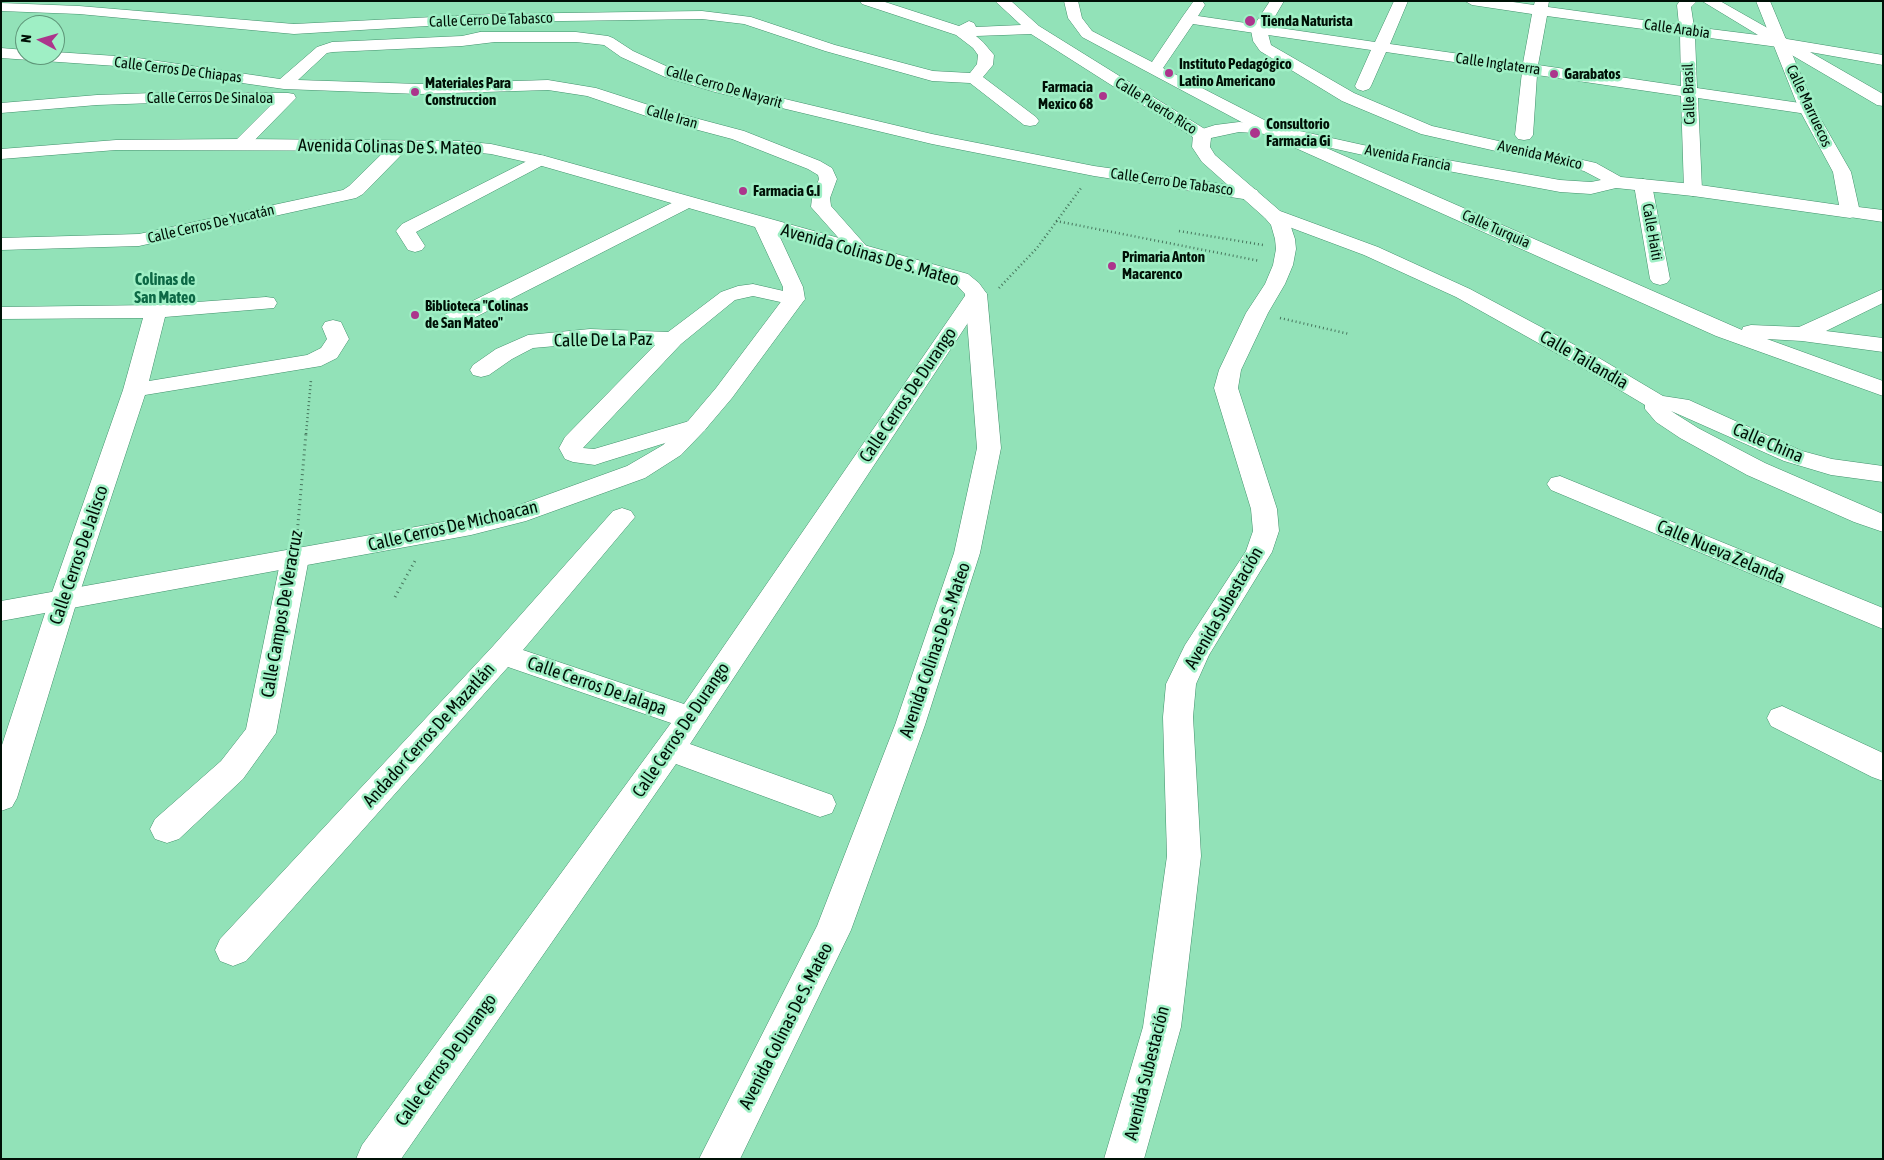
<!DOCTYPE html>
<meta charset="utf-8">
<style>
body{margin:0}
#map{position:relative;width:1884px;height:1160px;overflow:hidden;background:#92e2b8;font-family:"Asap Condensed",sans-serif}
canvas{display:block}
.frame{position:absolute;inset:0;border:2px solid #001006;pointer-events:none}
.north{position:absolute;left:15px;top:15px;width:50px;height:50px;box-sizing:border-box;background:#9fefc5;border:1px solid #5f9679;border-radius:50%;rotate:276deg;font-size:14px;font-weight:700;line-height:20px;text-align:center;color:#001006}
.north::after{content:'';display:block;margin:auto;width:18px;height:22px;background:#ac358c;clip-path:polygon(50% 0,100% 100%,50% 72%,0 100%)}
</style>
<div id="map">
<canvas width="1884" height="1160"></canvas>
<div class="frame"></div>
<div class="north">N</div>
</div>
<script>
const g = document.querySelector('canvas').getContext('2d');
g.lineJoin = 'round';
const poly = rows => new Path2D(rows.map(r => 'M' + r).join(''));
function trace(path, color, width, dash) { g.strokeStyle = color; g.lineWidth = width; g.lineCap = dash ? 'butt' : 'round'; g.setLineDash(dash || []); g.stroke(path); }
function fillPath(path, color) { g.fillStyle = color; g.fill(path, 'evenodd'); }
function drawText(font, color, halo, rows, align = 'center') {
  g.font = font + ' "Asap Condensed",sans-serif'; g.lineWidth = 5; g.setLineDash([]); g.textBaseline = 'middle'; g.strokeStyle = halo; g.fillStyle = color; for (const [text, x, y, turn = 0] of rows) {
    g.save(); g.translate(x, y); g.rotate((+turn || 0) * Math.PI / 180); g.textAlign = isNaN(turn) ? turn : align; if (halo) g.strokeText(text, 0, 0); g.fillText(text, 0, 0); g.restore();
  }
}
const street = poly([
 [860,1,882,1,959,26,969,21,974,23,976,27,1021,25,995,1,1011,1,1039,26,1208,131,1211,135,1208,139,1202,140,1196,139,1031,34,976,36,983,42,994,55,993,65,983,77,1036,117,1039,121,1036,125,1030,126,1024,125,970,83,932,81,825,51,744,24,702,19,494,22,294,34,79,14,1,11,1,3,79,6,294,24,494,14,702,11,751,17,835,45,933,71,970,73,977,64,978,55,973,48,956,35,862,4,860,1],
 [1064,1,1078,1,1082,18,1092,31,1152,62,1183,16,1193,2,1196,1,1203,2,1205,5,1198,16,1375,42,1394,1,1408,1,1390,44,1523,63,1532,14,1472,5,1465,1,1506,1,1534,5,1535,1,1549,1,1548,7,1679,25,1677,5,1679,2,1697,1,1691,7,1694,27,1758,35,1702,1,1720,1,1787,39,1883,55,1883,65,1810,52,1883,94,1883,106,1877,105,1778,47,1695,36,1697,88,1807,104,1813,105,1815,109,1813,113,1807,114,1698,98,1702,190,1700,194,1693,196,1686,194,1684,190,1681,96,1537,75,1533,135,1530,139,1524,140,1518,139,1515,135,1522,72,1386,52,1371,86,1369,89,1363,91,1357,89,1355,86,1371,50,1193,24,1163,68,1274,125,1742,330,1743,327,1751,325,1799,327,1883,289,1883,303,1826,331,1883,338,1883,352,1802,341,1767,339,1883,381,1883,396,1716,336,1262,133,1082,37,1068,18,1064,1],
 [1547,16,1680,34,1681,86,1538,65,1547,16],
 [480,32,576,32,608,36,613,38,633,51,677,71,726,85,932,134,1094,166,1250,188,1257,190,1259,194,1257,198,1250,200,1094,176,932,144,715,92,665,77,621,57,604,45,576,42,495,42,462,46,333,52,327,53,298,80,419,84,548,80,596,88,661,109,744,131,820,161,832,168,837,179,830,198,831,206,869,249,866,253,859,255,852,253,811,207,812,198,819,179,818,175,808,169,732,139,649,117,587,96,548,90,419,94,284,89,131,67,1,58,1,48,25,50,25,55,55,55,55,52,131,57,280,79,317,47,332,42,462,36,480,32],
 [182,92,288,93,294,94,296,98,247,148,241,149,235,148,232,144,273,103,182,102,97,105,1,113,1,103,97,95,182,92],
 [400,141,406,142,409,146,406,150,363,194,356,198,139,246,1,250,1,238,139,234,343,190,349,186,394,142,400,141],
 [539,155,545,156,548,160,545,164,416,232,425,246,422,250,415,252,408,250,396,231,402,224,539,155],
 [1643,179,1650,181,1652,185,1670,279,1667,283,1660,285,1653,283,1650,279,1634,185,1636,181,1643,179],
 [686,196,693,198,695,202,693,206,460,325,452,326,444,325,441,320,444,315,686,196],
 [1850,206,1883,210,1883,222,1843,216,1840,212,1843,208,1850,206],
 [1272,208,1378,247,1470,289,1599,358,1663,396,1689,400,1802,451,1832,459,1883,466,1883,482,1831,475,1784,461,1671,411,1698,428,1765,463,1883,514,1883,532,1854,522,1747,475,1680,438,1656,422,1645,409,1645,405,1583,368,1456,297,1364,255,1265,218,1262,214,1265,210,1272,208],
 [753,284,801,295,805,299,801,303,794,305,753,296,735,300,681,344,583,448,594,449,696,419,704,421,708,426,704,431,604,462,595,465,573,462,565,459,559,448,565,437,655,345,590,343,533,348,512,359,489,375,481,377,473,375,470,370,473,365,496,349,528,335,590,329,668,332,721,292,738,286,753,284],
 [976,288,983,290,987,294,690,744,832,795,836,804,832,813,820,817,676,764,401,1159,356,1159,362,1145,671,723,508,667,246,961,233,966,220,961,215,950,220,939,493,646,613,511,622,508,631,511,635,517,523,650,684,704,969,290,976,288],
 [266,297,274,298,277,303,274,308,165,317,149,381,307,355,321,348,327,339,322,327,325,322,333,320,341,322,349,339,337,358,321,366,145,395,77,601,17,798,12,807,1,811,1,748,49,601,123,390,143,318,1,319,1,307,156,305,266,297],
 [1560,476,1883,608,1883,629,1551,490,1547,484,1551,478,1560,476],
 [295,549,305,551,309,558,276,733,243,779,179,839,167,843,155,839,150,829,155,819,221,761,246,729,281,558,285,551,295,549],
 [1782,706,1883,753,1883,781,1872,777,1771,726,1767,718,1771,710,1782,706]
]);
const secondary = poly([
 [1270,1,1284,1,1267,30,1271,45,1354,93,1432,126,1596,163,1621,177,1693,184,1839,205,1833,172,1799,109,1756,1,1770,1,1815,109,1851,172,1860,212,1857,216,1850,218,1693,196,1616,188,1591,194,1560,192,1363,155,1268,134,1239,132,1211,138,1210,147,1215,155,1279,210,1290,224,1295,239,1296,249,1293,265,1285,284,1268,313,1241,370,1238,388,1277,509,1279,531,1272,552,1209,655,1196,684,1193,717,1201,856,1181,1027,1144,1159,1104,1159,1143,1027,1167,856,1163,717,1166,684,1185,645,1246,551,1253,531,1251,509,1214,388,1219,370,1246,313,1265,284,1273,265,1276,249,1275,239,1271,225,1265,218,1202,162,1192,147,1193,135,1196,131,1215,125,1239,122,1268,124,1363,145,1560,180,1591,182,1601,180,1584,171,1421,134,1342,101,1260,51,1253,41,1251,30,1270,1],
 [241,139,460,141,491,144,545,156,968,274,979,283,987,294,1001,448,980,553,925,725,851,930,740,1159,699,1159,817,926,895,725,954,553,977,448,965,294,954,282,778,233,803,287,805,299,732,398,704,431,681,455,645,478,526,521,471,535,1,621,1,601,471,517,511,508,627,466,663,445,688,421,716,388,783,299,783,287,755,227,535,164,491,154,460,151,116,150,1,159,1,149,116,140,241,139]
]);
trace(street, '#41906b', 1);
trace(secondary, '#41906b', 1);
trace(poly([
 [1056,221,1260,261],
 [1179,231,1263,245],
 [999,288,1037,248,1081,188],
 [1280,318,1349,334],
 [306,434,311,380]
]), '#47765d', 2.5, [1, 3]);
trace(poly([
 [297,535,306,433],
 [395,597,416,559]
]), '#47765d', 3, [1, 4]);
fillPath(street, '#fff');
fillPath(secondary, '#fff');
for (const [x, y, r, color] of [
 [1250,21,6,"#ac358c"],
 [1169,73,5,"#ac358c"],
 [1554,74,5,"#ac358c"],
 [415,92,5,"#ac358c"],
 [1103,96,5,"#ac358c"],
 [1255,133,6,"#ac358c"],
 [743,191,5,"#ac358c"],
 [1112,266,5,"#ac358c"],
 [415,315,5,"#ac358c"]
]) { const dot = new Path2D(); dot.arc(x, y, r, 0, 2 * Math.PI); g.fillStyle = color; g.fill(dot); trace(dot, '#9fefc5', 2); }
drawText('15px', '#001006', '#9fefc5', [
 ["Calle Cerro De Tabasco",491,20,-2],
 ["Calle Arabia",1677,29,8],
 ["Calle Inglaterra",1498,64,8],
 ["Calle Cerros De Chiapas",178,70,7],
 ["Calle Cerro De Nayarit",724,87,16],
 ["Calle Brasil",1689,94,-92],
 ["Calle Cerros De Sinaloa",210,98],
 ["Calle Puerto Rico",1156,106,32],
 ["Calle Marruecos",1809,106,65],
 ["Calle Iran",672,117,16],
 ["Avenida México",1540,155,13],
 ["Avenida Francia",1408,158,11],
 ["Calle Cerro De Tabasco",1172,182,8],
 ["Calle Cerros De Yucatán",211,224,-13],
 ["Calle Turquia",1496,229,24],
 ["Calle Haiti",1652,232,80]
]);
drawText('bold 15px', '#001006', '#9fefc5', [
 ["Tienda Naturista",1261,21],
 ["Instituto Pedagógico",1179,64],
 ["Latino Americano",1179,81],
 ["Garabatos",1564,74],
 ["Materiales Para",425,83],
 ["Construccion",425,100],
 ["Farmacia",1093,87,"right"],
 ["Mexico 68",1093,104,"right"],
 ["Consultorio",1266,124],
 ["Farmacia Gi",1266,141],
 ["Farmacia G.I",753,191],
 ["Primaria Anton",1122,257],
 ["Macarenco",1122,274],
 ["Biblioteca \"Colinas",425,306],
 ["de San Mateo\"",425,323]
], 'left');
drawText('bold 16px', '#0c6845', '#9fefc5', [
 ["Colinas de",165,280],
 ["San Mateo",165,298]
]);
drawText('18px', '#001006', '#9fefc5', [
 ["Avenida Colinas De S. Mateo",390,147,1],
 ["Avenida Colinas De S. Mateo",870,255,16],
 ["Calle De La Paz",603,340,-1],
 ["Calle Tailandia",1584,360,30],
 ["Calle Cerros De Durango",908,395,-56],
 ["Calle China",1768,443,23],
 ["Calle Cerros De Michoacan",453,526,-13],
 ["Calle Nueva Zelanda",1721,552,23],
 ["Calle Cerros De Jalisco",79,555,-71],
 ["Avenida Subestación",1224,608,-60],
 ["Calle Campos De Veracruz",282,614,-80],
 ["Avenida Colinas De S. Mateo",935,650,-71],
 ["Calle Cerros De Jalapa",597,686,19],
 ["Calle Cerros De Durango",681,730,-56],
 ["Andador Cerros De Mazatlán",429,735,-48],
 ["Avenida Colinas De S. Mateo",786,1026,-63],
 ["Calle Cerros De Durango",446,1060,-54],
 ["Avenida Subestación",1147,1073,-76]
]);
</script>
